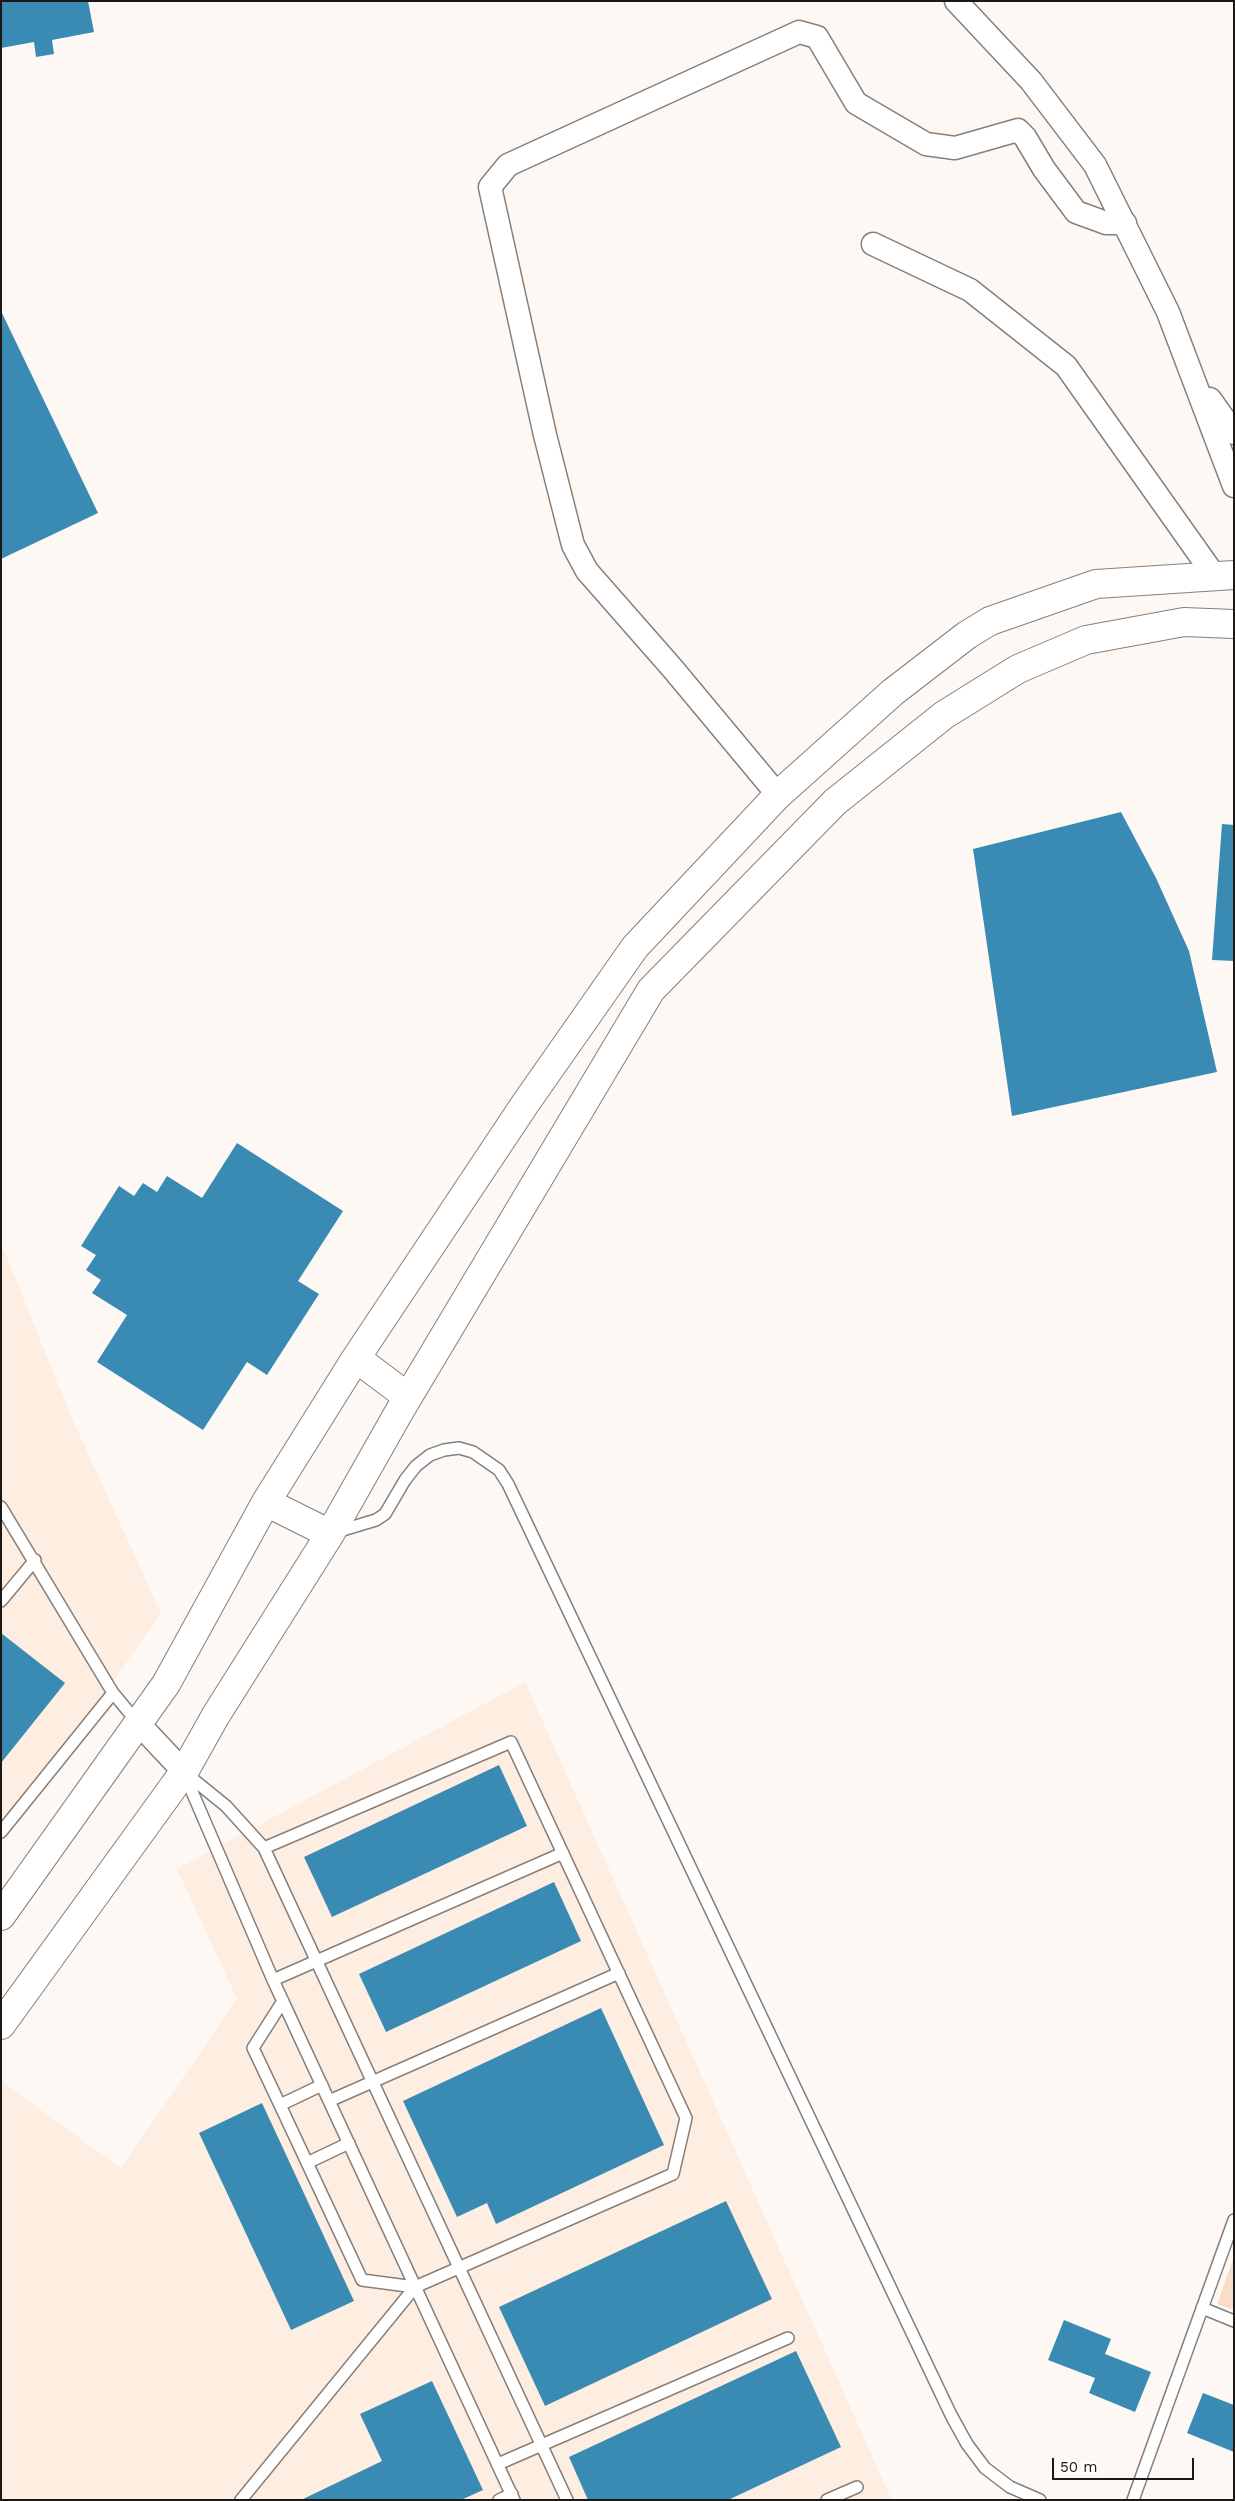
<!DOCTYPE html>
<style>
body{margin:0}
#map{position:relative;width:1235px;height:2501px;overflow:hidden;background:#fef8f4;font-family:"Work Sans",sans-serif}
canvas{display:block}
.frame{position:absolute;inset:0;border:2px solid #1b1816;pointer-events:none}
.scale{position:absolute;left:1052px;top:2458px;width:142px;height:22px;box-sizing:border-box;border:2px solid #1b1816;border-top:0;padding-left:6px;font-size:15px;line-height:18px;white-space:nowrap;color:#1b1816;-webkit-text-stroke:4px #fff;paint-order:stroke}
</style>
<div id="map">
<canvas width="1235" height="2501"></canvas>
<div class="frame"></div>
<div class="scale">50 m</div>
</div>
<script>
const g = document.querySelector('canvas').getContext('2d');
g.lineJoin = 'round';
function fillPath(path, color) { g.fillStyle = color; g.fill(path, 'evenodd'); }
const poly = rows => new Path2D(rows.map(r => 'M' + r).join(''));
function trace(path, color, width, dash) { g.strokeStyle = color; g.lineWidth = width; g.lineCap = dash ? 'butt' : 'round'; g.setLineDash(dash || []); g.stroke(path); }
fillPath(poly([
 [1,1243,71,1416,161,1613,1,1842],
 [525,1682,892,2500,1,2500,1,2081,121,2168,237,1999,177,1869]
]), '#feeee2');
fillPath(poly([
 [1234,2257,1234,2310,1217,2304]
]), '#f9ddc8');
fillPath(poly([
 [1,1,88,1,94,32,52,40,54,54,36,57,34,42,1,48],
 [1,311,98,513,1,559],
 [1121,812,1156,878,1189,951,1217,1072,1012,1116,973,849],
 [1222,824,1234,825,1234,961,1212,960],
 [237,1143,343,1211,298,1281,319,1294,267,1375,247,1362,203,1430,97,1362,127,1315,92,1293,101,1280,86,1270,96,1255,81,1246,119,1186,134,1196,143,1183,157,1192,167,1176,202,1198],
 [1,1633,65,1683,1,1763],
 [499,1765,527,1826,332,1917,304,1857],
 [554,1882,581,1941,386,2032,359,1974],
 [601,2008,664,2145,496,2224,487,2203,457,2217,403,2101],
 [262,2103,354,2301,291,2330,199,2133],
 [726,2201,772,2299,545,2406,499,2307],
 [1064,2320,1111,2339,1105,2354,1151,2372,1135,2412,1089,2393,1095,2378,1048,2360],
 [796,2351,841,2447,728,2500,588,2500,569,2457],
 [432,2381,483,2490,461,2500,301,2500,382,2461,360,2414],
 [1203,2393,1234,2405,1234,2452,1187,2433]
]), '#3a8bb4');
const service = poly([
 [1,1507,113,1693,138,1723],
 [336,1532,376,1520,385,1514,405,1480,416,1466,430,1455,444,1450,459,1448,473,1452,499,1470,508,1484,951,2415,967,2444,985,2468,1010,2487,1040,2500],
 [1,1601,35,1560],
 [184,1772,226,1806,264,1848,567,2500],
 [184,1773,273,1980,514,2500],
 [1,1832,113,1693],
 [273,1980,563,1853],
 [283,2001,253,2048,280,2105,362,2280,415,2287],
 [329,2101,619,1973],
 [280,2105,322,2085],
 [307,2163,349,2143],
 [1202,2308,1234,2321],
 [498,2464,788,2338],
 [241,2500,415,2287,673,2174,686,2118,511,1742,264,1848],
 [499,2500,512,2494],
 [827,2500,857,2487],
 [1133,2500,1234,2220]
]);
const minor = poly([
 [956,1,1031,81,1095,165,1168,312,1234,486],
 [873,244,970,290,1066,366,1214,575],
 [1210,399,1234,433],
 [778,795,673,669,587,571,573,545,545,435,490,187,508,165,799,32,817,37,856,103,926,144,955,148,1018,130,1025,137,1044,169,1076,212,1106,223,1125,223],
 [139,1724,184,1772]
]);
const secondary = poly([
 [356,1358,408,1397],
 [266,1502,330,1534],
 [1,1916,166,1684,266,1502,356,1358,525,1104,635,947,778,795,893,692,967,635,990,621,1096,584,1234,575],
 [1,2025,184,1772,216,1715,330,1534,399,1412,651,990,835,802,944,715,1018,669,1086,640,1184,622,1234,624]
]);
trace(service, '#877f79', 14);
trace(minor, '#877f79', 25);
trace(secondary, '#877f79', 30);
trace(service, '#fff', 11);
trace(minor, '#fff', 22);
trace(secondary, '#fff', 28);
</script>
